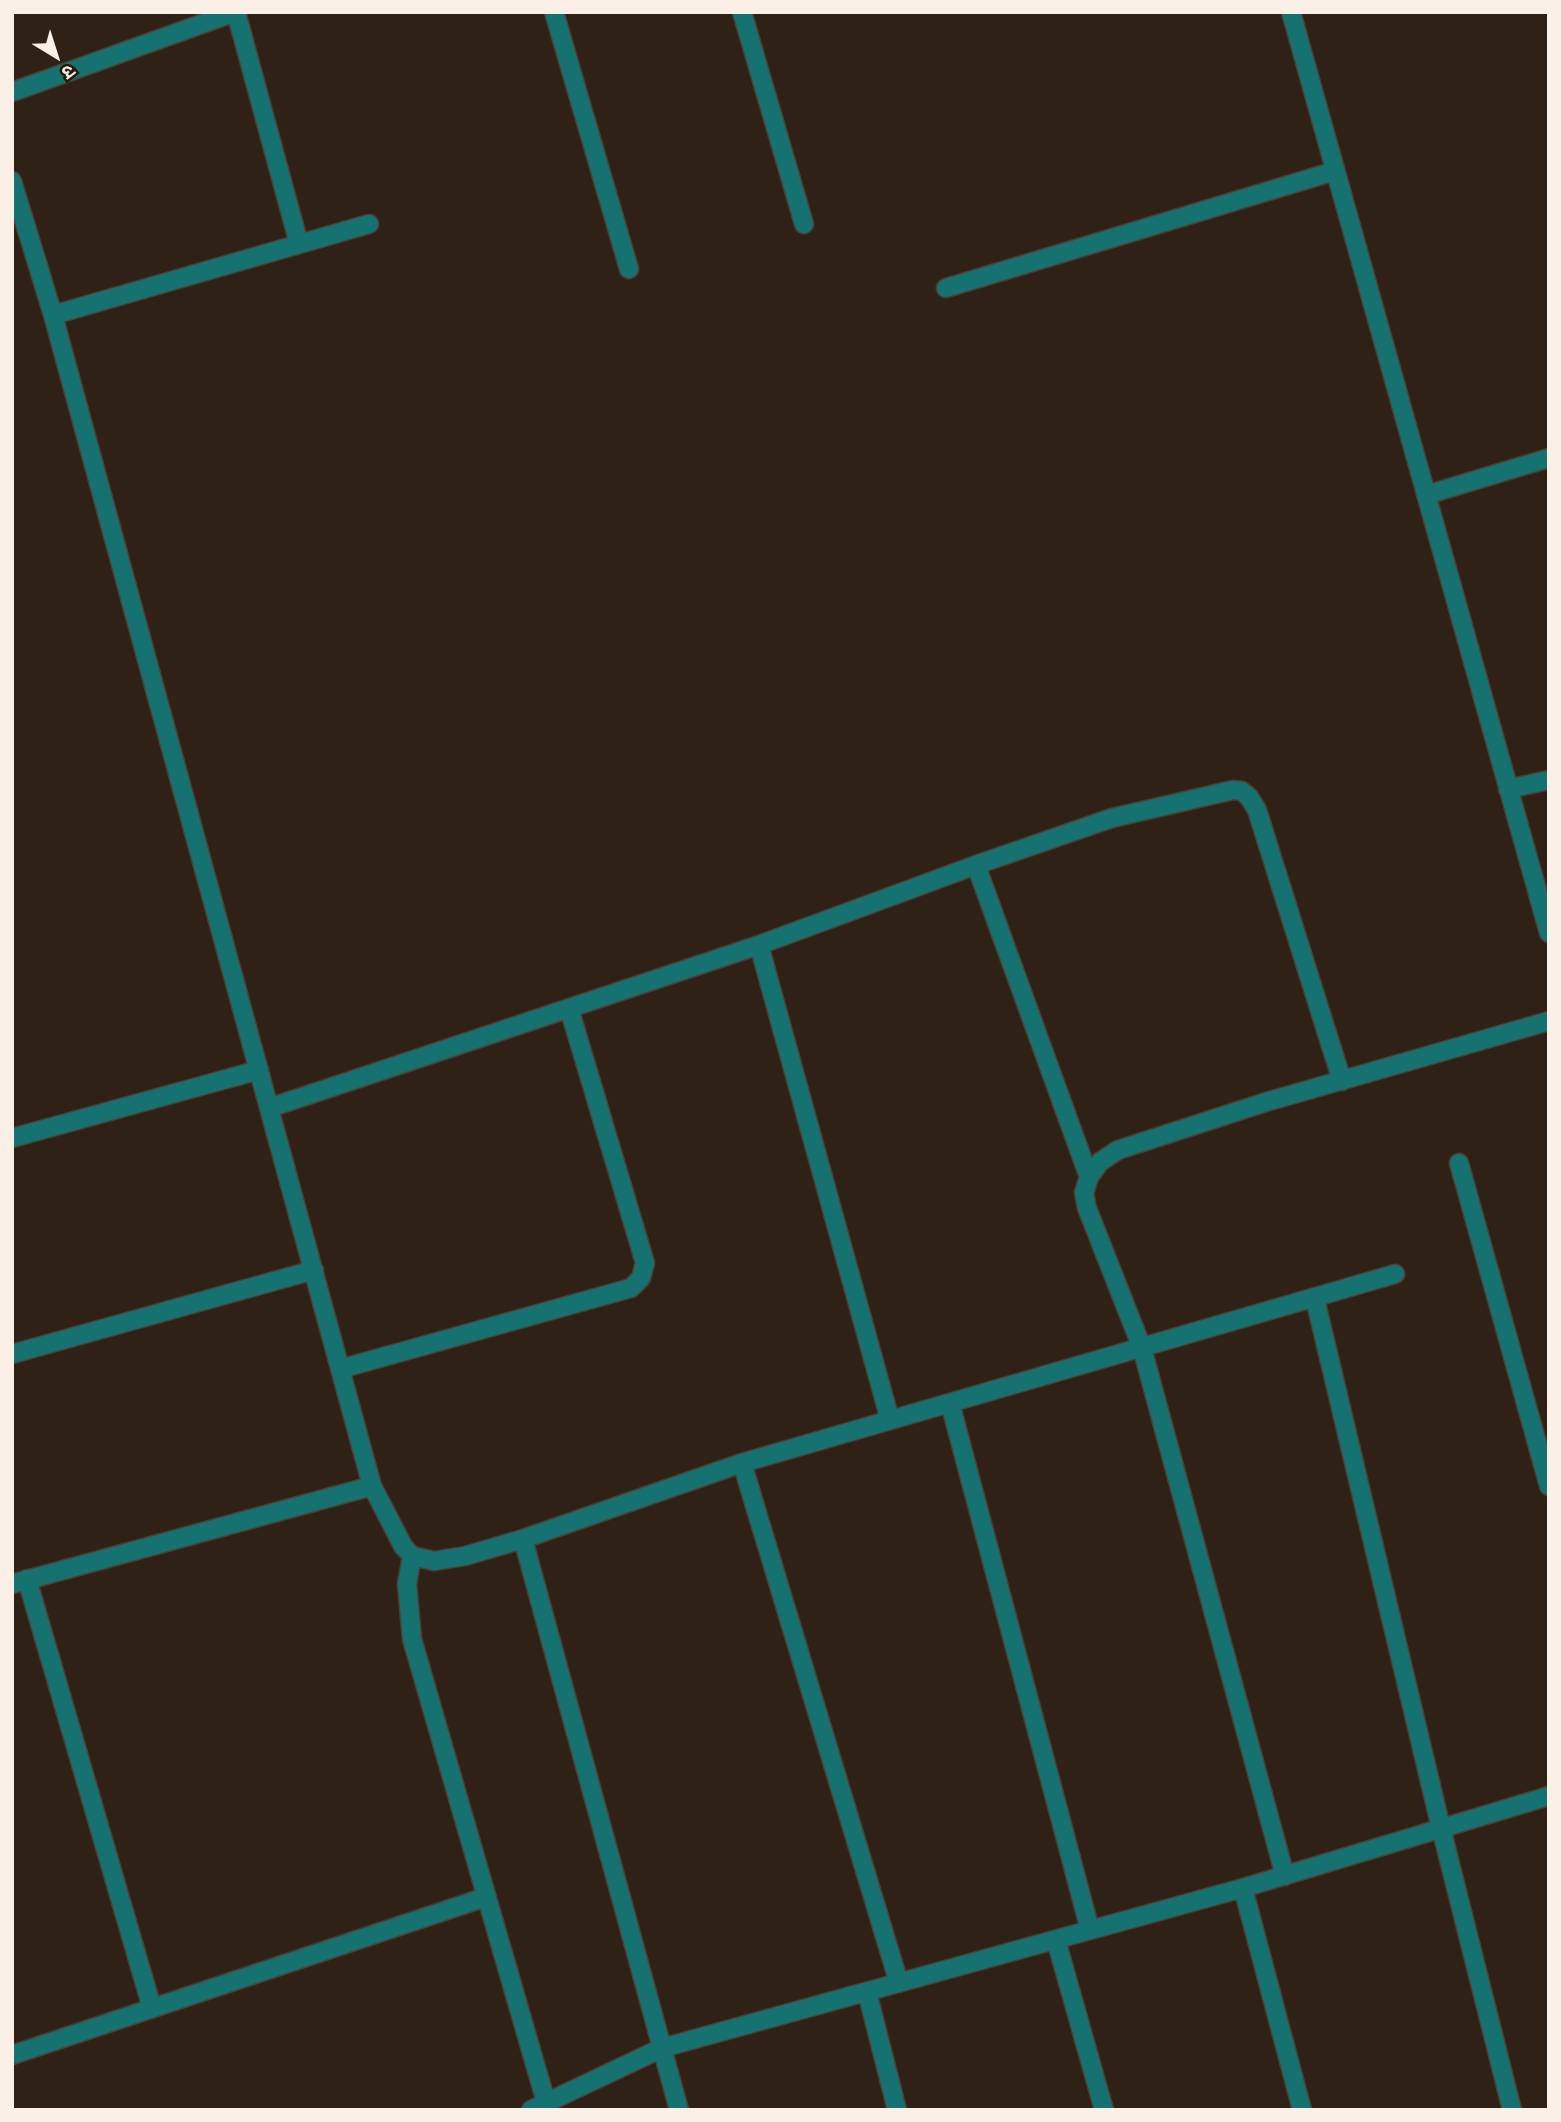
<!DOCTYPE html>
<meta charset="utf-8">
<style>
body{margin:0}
#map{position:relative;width:1561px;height:2122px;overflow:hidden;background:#302116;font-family:Commissioner,"Noto Sans Devanagari",sans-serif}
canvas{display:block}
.frame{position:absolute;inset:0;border:14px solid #faf0e8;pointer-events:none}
.north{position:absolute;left:21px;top:21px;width:70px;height:70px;-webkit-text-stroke:5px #26180d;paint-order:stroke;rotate:142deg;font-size:19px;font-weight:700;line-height:28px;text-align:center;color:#faf0e8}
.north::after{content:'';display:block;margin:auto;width:24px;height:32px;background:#faf0e8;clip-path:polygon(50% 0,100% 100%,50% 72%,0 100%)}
</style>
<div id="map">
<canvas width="1561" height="2122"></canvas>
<div class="frame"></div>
<div class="north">उ</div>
</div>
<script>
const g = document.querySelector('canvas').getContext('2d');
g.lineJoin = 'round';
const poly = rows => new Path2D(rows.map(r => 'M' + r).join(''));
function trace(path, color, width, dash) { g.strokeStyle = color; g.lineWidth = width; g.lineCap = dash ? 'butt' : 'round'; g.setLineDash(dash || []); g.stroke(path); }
const minor = poly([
 [236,12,299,244],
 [554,12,629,269],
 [742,12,804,224],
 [1291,12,1549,933],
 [12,92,235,12],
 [12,181,53,315,372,1486,403,1546,412,1556,434,1561,465,1556,523,1539,679,2110],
 [946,288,1335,171],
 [53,315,369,224],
 [1426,495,1549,458],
 [1508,789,1549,780],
 [976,865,1089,1177],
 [759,945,890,1420],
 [269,1108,759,945,976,865,1112,818,1233,790,1242,791,1249,797,1257,810,1342,1081],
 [12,1138,259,1070],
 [1459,1163,1549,1486],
 [1315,1299,1441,1828,1512,2110],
 [12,1354,314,1270],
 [340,1369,631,1288,641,1278,645,1263,569,1008],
 [950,1403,1090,1930],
 [742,1463,899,1983],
 [523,1539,742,1463,1395,1274],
 [412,1556,407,1584,412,1639,546,2102],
 [27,1579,152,2008],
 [12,1584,372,1486],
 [1285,1876,1142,1348,1087,1208,1084,1193,1089,1177,1100,1162,1118,1150,1266,1102,1549,1021],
 [1243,1888,1302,2110],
 [1056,1940,1104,2110],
 [867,1992,897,2110],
 [12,2055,486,1897],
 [531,2110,662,2048,1243,1888,1549,1796]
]);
trace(minor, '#4c3e33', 21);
trace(minor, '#167271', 18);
</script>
